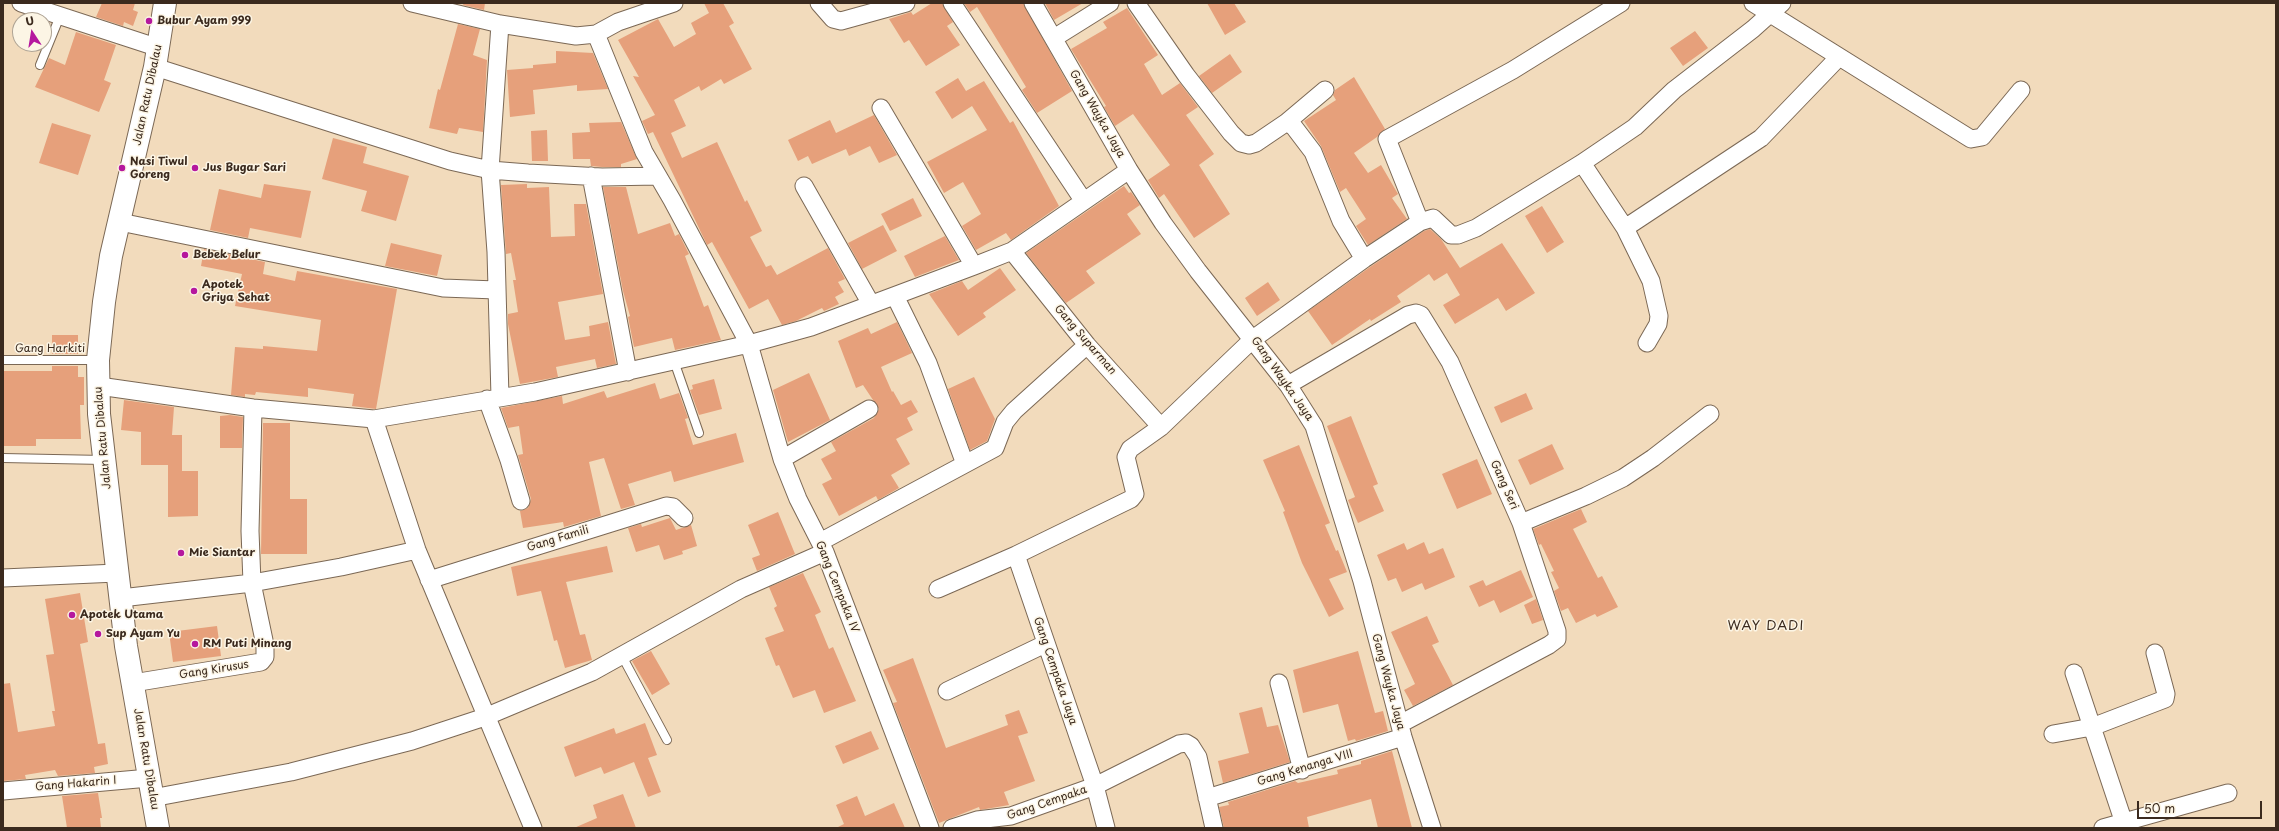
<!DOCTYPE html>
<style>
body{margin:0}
#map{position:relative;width:2279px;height:831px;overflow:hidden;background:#f2dbbc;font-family:"Playpen Sans",sans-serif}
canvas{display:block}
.frame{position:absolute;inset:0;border:4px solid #3b2a1e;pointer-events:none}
.north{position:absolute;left:12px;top:12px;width:40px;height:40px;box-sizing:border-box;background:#fcf5e5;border:1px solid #afa495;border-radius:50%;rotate:348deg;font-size:11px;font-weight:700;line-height:16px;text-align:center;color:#3b2a1e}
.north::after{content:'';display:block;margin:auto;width:14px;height:18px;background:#b5179e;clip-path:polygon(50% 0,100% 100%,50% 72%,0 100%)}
.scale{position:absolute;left:2137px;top:801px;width:125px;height:18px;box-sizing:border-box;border:2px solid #3b2a1e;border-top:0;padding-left:5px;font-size:12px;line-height:14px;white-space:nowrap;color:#3b2a1e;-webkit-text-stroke:3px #fcf5e5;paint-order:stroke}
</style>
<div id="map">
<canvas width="2279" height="831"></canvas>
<div class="frame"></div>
<div class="north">U</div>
<div class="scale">50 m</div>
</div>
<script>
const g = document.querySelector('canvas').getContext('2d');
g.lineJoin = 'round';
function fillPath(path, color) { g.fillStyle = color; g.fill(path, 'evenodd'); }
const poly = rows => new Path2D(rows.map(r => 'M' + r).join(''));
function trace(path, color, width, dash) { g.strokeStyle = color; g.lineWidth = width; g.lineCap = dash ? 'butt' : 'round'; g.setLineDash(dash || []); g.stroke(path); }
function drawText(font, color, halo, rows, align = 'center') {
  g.font = font + ' "Playpen Sans",sans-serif'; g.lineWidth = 3; g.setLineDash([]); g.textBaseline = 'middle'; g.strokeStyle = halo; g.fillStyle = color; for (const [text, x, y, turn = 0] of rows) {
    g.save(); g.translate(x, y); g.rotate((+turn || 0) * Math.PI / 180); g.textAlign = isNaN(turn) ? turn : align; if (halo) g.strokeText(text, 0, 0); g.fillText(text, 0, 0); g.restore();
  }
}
fillPath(poly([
 [102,3,135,3,133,10,138,12,133,26,124,22,123,26,96,17],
 [464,3,485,3,484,10,463,5],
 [704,3,723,3,734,23,729,26,752,69,724,84,721,79,701,91,699,86,674,100,686,126,671,133,682,158,717,142,745,202,747,200,762,231,750,237,766,267,771,265,777,275,828,248,845,279,838,282,844,292,835,297,839,304,824,311,822,308,796,321,782,325,768,299,749,309,712,242,707,245,653,132,648,134,642,121,655,115,633,76,639,77,618,40,658,19,674,47,696,34,691,23,709,13],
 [932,3,942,3,953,22,947,26,960,45,926,66,909,40,904,43,889,19,911,12,913,15],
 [964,3,1023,3,1072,91,1037,113,1022,90,1026,87,977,7,970,12],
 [1045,3,1083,3,1054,20],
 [1207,3,1234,3,1246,22,1225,35],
 [1127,8,1158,55,1144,64,1162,95,1180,83,1198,107,1186,115,1214,154,1199,165,1230,214,1194,238,1164,194,1159,198,1148,180,1170,165,1133,114,1115,126,1104,107,1106,106,1071,49,1107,28,1103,22],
 [458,24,480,29,473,55,487,60,483,132,459,128,457,134,429,128,438,89,440,90],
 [1695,31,1708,48,1683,66,1670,48],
 [76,32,116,45,104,80,111,83,99,112,35,87,49,58,65,65],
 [556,51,593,53,608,89,577,91,577,85,533,90,535,114,510,117,507,70,533,68,533,65,556,63],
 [1230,54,1242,72,1212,93,1199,76],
 [1354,77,1385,129,1377,137,1354,153,1368,173,1381,165,1398,194,1392,198,1407,219,1368,245,1356,226,1366,219,1346,188,1340,192,1321,146,1304,121,1336,100,1333,95,1335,90],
 [958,78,966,91,984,81,1010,123,1013,121,1059,206,1011,240,1006,233,976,250,962,226,981,214,963,182,944,193,927,162,987,130,972,106,952,119,935,92],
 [874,115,897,155,879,163,870,146,849,156,846,149,812,164,808,156,798,161,788,140,830,120,836,133],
 [621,122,637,159,621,164,621,167,602,167,591,166,590,159,573,159,572,133,590,132,589,123],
 [52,123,91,135,78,175,39,163],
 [547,130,548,161,532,161,531,131],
 [333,138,367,147,363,163,409,176,396,221,361,211,367,191,322,179],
 [264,184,311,191,301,238,250,228,248,238,210,230,219,189,261,198],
 [527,184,527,188,549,187,551,237,575,236,574,204,586,204,603,294,558,302,565,340,590,336,589,326,608,322,616,364,597,368,595,359,556,367,558,377,520,384,508,324,508,314,518,312,513,280,516,280,511,253,506,254,501,185],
 [1124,186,1129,193,1131,192,1140,205,1127,214,1141,234,1086,271,1095,283,1066,303,1026,253],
 [603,187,626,187,638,234,670,223,675,236,679,234,689,254,685,256,704,307,708,305,721,340,675,350,672,338,634,347,628,317,630,316,623,291],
 [913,198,922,216,890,231,881,214],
 [1542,206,1564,242,1547,253,1525,216],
 [883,225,897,251,862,269,848,243],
 [1430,229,1441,239,1460,268,1502,243,1535,293,1506,311,1498,298,1455,324,1443,305,1460,295,1447,273,1434,281,1429,274,1397,296,1401,302,1371,321,1370,319,1332,345,1308,311,1370,267,1424,231],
 [945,236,959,260,915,277,904,256],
 [391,243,442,255,437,276,385,266],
 [204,249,265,262,263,274,295,281,297,271,397,289,376,409,352,406,354,394,308,388,308,397,256,392,255,395,245,394,245,397,231,395,235,347,263,349,263,346,317,351,321,320,235,306,242,274,201,266],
 [1000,268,1016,290,983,313,986,317,958,336,929,294,962,281,968,290],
 [1268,282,1280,300,1257,316,1245,298],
 [897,322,912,353,881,367,892,392,893,391,901,405,911,400,918,412,907,418,913,430,896,439,910,464,891,475,899,488,878,500,876,496,839,516,822,484,832,479,821,459,836,451,831,442,874,418,879,409,863,385,856,388,838,341,868,328,871,334],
 [52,335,78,335,78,354,52,354],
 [52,366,78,366,78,377,84,377,84,405,80,405,81,439,36,439,36,446,3,446,3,371,52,371],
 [809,373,830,420,788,442,773,390],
 [974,377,995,419,987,441,970,450,948,389],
 [714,379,722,409,699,415,690,390,693,389,692,385],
 [655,383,660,399,679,393,688,418,685,419,693,445,736,433,744,462,674,482,671,471,628,484,635,505,621,509,604,458,589,462,601,516,564,527,563,522,523,528,520,511,528,508,531,499,518,455,523,454,519,426,508,428,501,408,562,396,563,404,604,391,607,398],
 [1526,393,1533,409,1501,423,1494,407],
 [124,400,174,407,172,435,182,435,182,471,198,471,198,516,168,517,168,465,141,465,141,432,121,430],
 [230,415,243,417,242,448,220,448,220,416],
 [1351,416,1378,484,1373,486,1384,511,1358,523,1348,500,1355,497,1327,426],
 [263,423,290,423,290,499,307,499,307,554,261,554],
 [1552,444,1564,469,1530,485,1518,460],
 [1299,445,1330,523,1325,525,1336,551,1338,550,1347,572,1329,579,1344,609,1329,617,1302,563,1283,512,1285,511,1263,460],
 [1477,459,1492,494,1457,509,1442,474],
 [1581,509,1587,522,1573,529,1598,578,1602,576,1618,607,1597,617,1595,614,1576,623,1568,608,1561,611,1554,591,1559,588,1551,572,1554,571,1541,544,1539,545,1533,529],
 [778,512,795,554,757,571,752,558,760,555,748,525],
 [670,518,676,530,691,525,697,546,682,551,683,554,664,560,659,545,636,552,628,528,641,524,642,527],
 [1424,542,1429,554,1443,548,1455,577,1425,590,1422,583,1402,592,1396,578,1388,581,1377,555,1404,543,1407,550],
 [607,546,613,572,566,582,580,635,585,634,592,660,565,668,557,640,554,641,541,591,517,596,511,567],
 [1521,570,1533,597,1500,613,1494,600,1479,607,1469,586,1483,580,1486,586],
 [803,573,821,612,815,615,829,649,833,647,856,701,824,713,815,690,793,698,779,665,776,666,765,638,784,631,774,608,777,606,769,587],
 [80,593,88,642,80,644,98,744,105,743,108,764,94,767,95,773,58,776,55,770,25,775,26,779,3,781,3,684,10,683,18,732,55,726,52,711,55,711,46,655,54,654,45,599],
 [1536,599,1543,620,1532,624,1524,605],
 [1427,616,1439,642,1432,645,1453,685,1413,706,1404,690,1415,684,1391,632],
 [217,626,221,656,173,662,169,632],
 [651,651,670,684,652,695,632,661],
 [1358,651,1375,713,1383,711,1388,731,1356,741,1355,739,1348,741,1338,704,1303,713,1293,670],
 [913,658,946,748,1008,725,1005,715,1019,710,1028,733,1018,736,1035,781,1004,792,1009,805,980,810,979,807,939,823,893,703,897,702,883,670],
 [1262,707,1267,727,1278,725,1290,762,1223,783,1218,761,1249,753,1239,713],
 [645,723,657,755,648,758,661,792,648,797,634,762,604,774,601,767,575,777,564,747,614,728,616,734],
 [871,731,879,749,843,764,835,746],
 [1392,751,1412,828,1378,828,1371,799,1307,817,1309,828,1224,828,1219,807,1229,805,1228,802,1295,781,1298,783,1338,774,1337,770,1361,764,1361,761],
 [98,793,102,818,100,818,101,828,67,828,62,796],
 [623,794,636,828,574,828,597,818,593,805],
 [857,796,865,816,894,803,905,828,836,828,844,824,836,805]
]), '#e6a07b');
const lane = poly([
 [40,65,60,16],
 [3,360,98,360],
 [674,361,699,433],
 [3,458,104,460],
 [622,656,667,740]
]);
const street = poly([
 [21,3,159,48],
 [412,3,500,24,576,36,596,34,618,22,674,3],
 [819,3,833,19,841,21,906,3],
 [952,3,1083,200],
 [1033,3,1129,170,1163,223,1198,271,1288,385,1314,426,1362,581,1403,737,1432,828],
 [1136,3,1186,75,1231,133,1241,143,1249,145,1256,143,1287,122,1294,127,1313,152,1341,221,1364,259],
 [1753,3,1971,139,1982,137,2021,90],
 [500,24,490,170,496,252,500,397],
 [596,34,644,152,672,200,749,344,782,459,798,499,825,552,930,828],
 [1054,38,1110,3],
 [155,67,450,161,490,170,528,173,602,177,658,176],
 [881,108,974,266],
 [1287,122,1325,90],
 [1582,163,1625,228,1651,281,1659,316,1658,324,1647,343],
 [591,176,628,372],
 [804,186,871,304],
 [120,222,443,288,496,290],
 [1420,222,1387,139,1513,70,1621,3],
 [1625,228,1761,138,1839,57],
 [1012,251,1087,345,1161,427],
 [895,296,928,363,965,464],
 [1288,385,1408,315,1416,313,1421,315,1450,362,1521,523,1557,631,1557,639,1549,645,1400,724],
 [99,386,253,408,374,419,535,392,749,344,811,327,974,266,1012,251,1129,170],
 [487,399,509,460,521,501],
 [374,419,417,550,533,828],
 [782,459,869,409],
 [1521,523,1586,496,1623,478,1653,458,1710,414],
 [820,542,995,448,1005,422,1014,411,1087,345],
 [1016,555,1095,786,1106,828],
 [3,578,117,573],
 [429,580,666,506,673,507,684,518],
 [938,589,1016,555,1131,499,1135,494,1126,457,1130,449,1161,427,1253,339,1364,259,1420,222,1433,218,1451,235,1458,235,1476,228,1582,163,1635,127,1674,90,1753,29,1782,3],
 [121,598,252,583,341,567,417,550],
 [2074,673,2124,823],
 [133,683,255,663,261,662,265,657,265,645,252,583,250,531,253,408],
 [1279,683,1302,770],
 [947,691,1045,644],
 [2053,734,2092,727,2165,699,2166,694,2155,653],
 [3,791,149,778],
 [152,798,291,772,412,741,485,717,592,672,741,589,825,552],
 [1207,798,1403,737],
 [952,828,977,820,1011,816,1095,786,1179,744,1186,743,1191,746,1198,757,1214,828],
 [2103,828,2228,793]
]);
const secondary = poly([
 [158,828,126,646,99,414,98,360,104,302,111,256,155,67,165,3]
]);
trace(lane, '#7b6855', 10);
trace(street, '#7b6855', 19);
trace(secondary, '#7b6855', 24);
trace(lane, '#fff', 8);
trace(street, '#fff', 17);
trace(secondary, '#fff', 22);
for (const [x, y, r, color] of [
 [149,21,4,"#b5179e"],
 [122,168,4,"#b5179e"],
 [195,168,4,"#b5179e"],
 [185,255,4,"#b5179e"],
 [194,291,4,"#b5179e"],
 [181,553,4,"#b5179e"],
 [72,615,4,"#b5179e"],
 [98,634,4,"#b5179e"],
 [195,644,4,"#b5179e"]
]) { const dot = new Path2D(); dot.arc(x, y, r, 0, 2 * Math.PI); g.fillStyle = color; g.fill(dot); trace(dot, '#fcf5e5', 1.5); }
drawText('bold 11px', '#3b2a1e', '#fcf5e5', [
 ["Bubur Ayam 999",157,21],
 ["Nasi Tiwul",130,162],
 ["Goreng",130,175],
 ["Jus Bugar Sari",203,168],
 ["Bebek Belur",193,255],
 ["Apotek",202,285],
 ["Griya Sehat",202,298],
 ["Mie Siantar",189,553],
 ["Apotek Utama",80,615],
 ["Sup Ayam Yu",106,634],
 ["RM Puti Minang",203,644]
], 'left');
drawText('11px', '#3b2a1e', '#fcf5e5', [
 ["Jalan Ratu Dibalau",148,95,-78],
 ["Gang Wayka Jaya",1097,114,60],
 ["Gang Suparman",1085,340,49],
 ["Gang Harkiti",50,349],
 ["Gang Wayka Jaya",1282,379,55],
 ["Jalan Ratu Dibalau",103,438,-95],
 ["Gang Seri",1504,485,66],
 ["Gang Famili",558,539,-17],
 ["Gang Cempaka IV",837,587,68],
 ["Gang Kirusus",214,670,-9],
 ["Gang Cempaka Jaya",1055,671,71],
 ["Gang Wayka Jaya",1388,682,75],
 ["Jalan Ratu Dibalau",146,759,80],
 ["Gang Kenanga VIII",1305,768,-17],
 ["Gang Hakarin I",76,784,-5],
 ["Gang Cempaka",1047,803,-19]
]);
g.letterSpacing = '1px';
drawText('13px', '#3b2a1e', '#fcf5e5', [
 ["WAY DADI",1766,626]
]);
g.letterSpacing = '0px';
</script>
